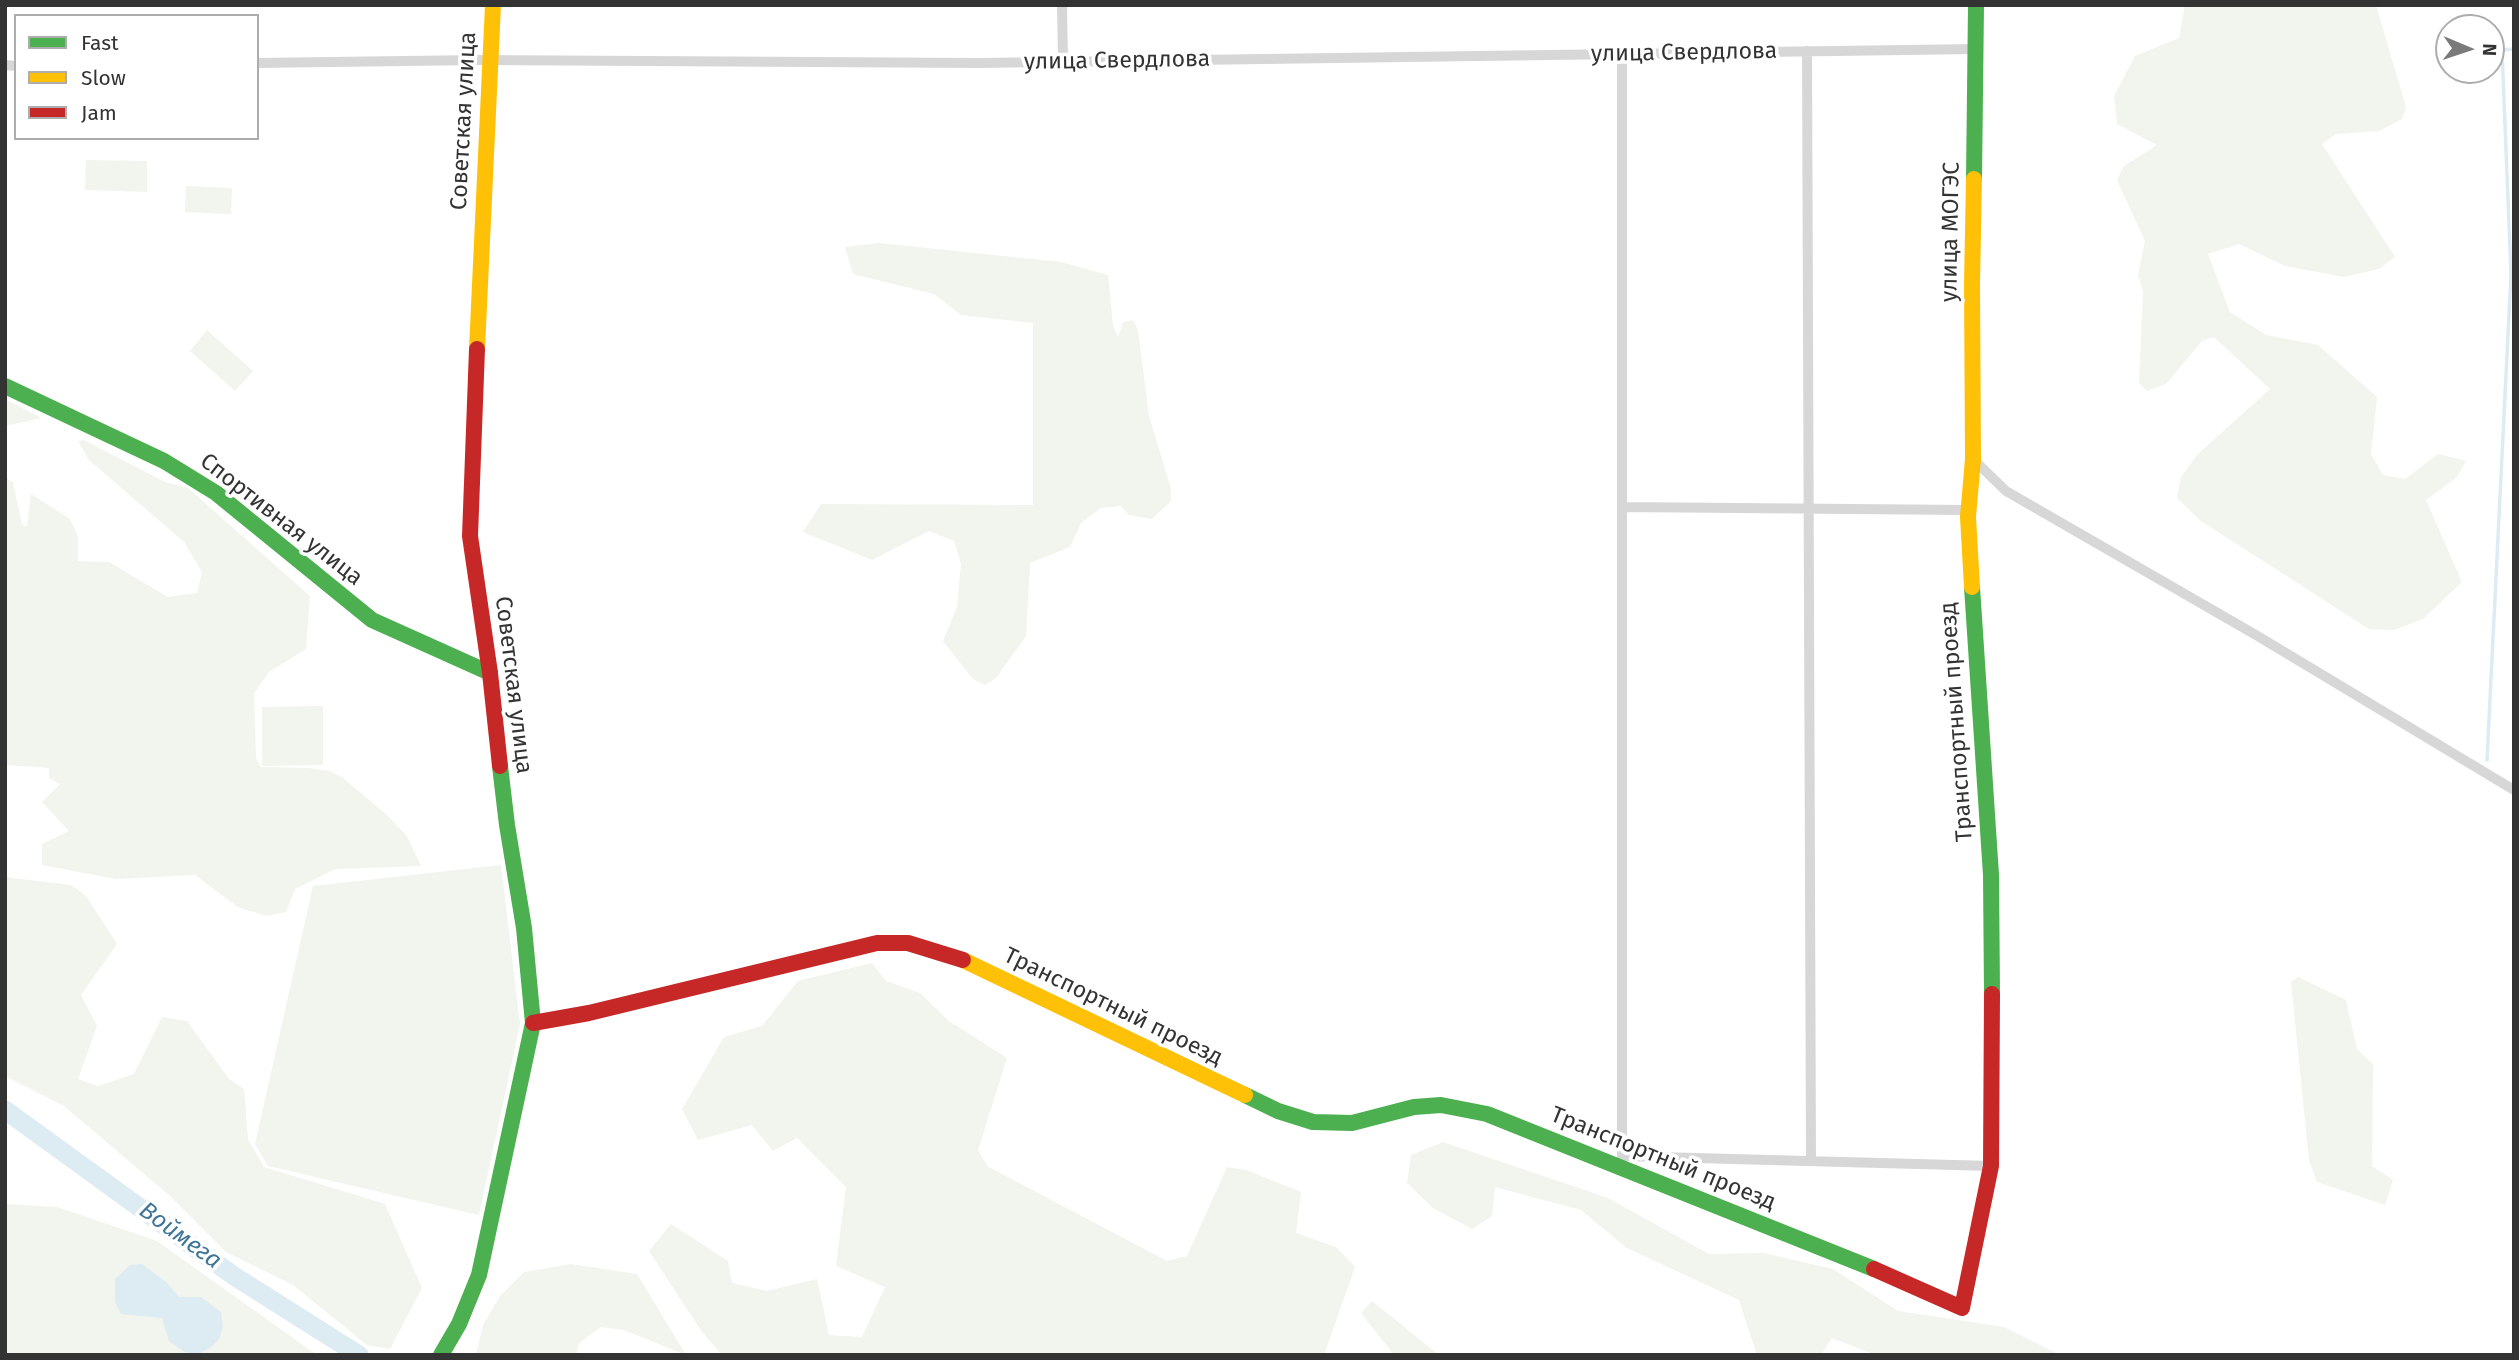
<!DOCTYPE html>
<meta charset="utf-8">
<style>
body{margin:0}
#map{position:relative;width:2519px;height:1360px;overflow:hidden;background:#fff;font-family:"Fira Sans",sans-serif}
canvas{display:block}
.frame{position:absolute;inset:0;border:7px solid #333;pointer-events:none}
.legend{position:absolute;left:14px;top:14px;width:245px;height:126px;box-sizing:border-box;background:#fff;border:2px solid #adadad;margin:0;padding:9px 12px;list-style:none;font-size:21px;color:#333}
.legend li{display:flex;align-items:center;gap:14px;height:35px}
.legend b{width:35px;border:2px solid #adadad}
.north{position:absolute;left:2435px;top:14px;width:70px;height:70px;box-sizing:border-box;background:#fff;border:2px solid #adadad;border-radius:50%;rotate:92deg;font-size:19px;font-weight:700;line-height:28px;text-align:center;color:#333}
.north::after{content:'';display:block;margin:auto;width:24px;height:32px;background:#7a7a7a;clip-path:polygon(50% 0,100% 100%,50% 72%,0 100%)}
</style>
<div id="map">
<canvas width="2519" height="1360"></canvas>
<div class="frame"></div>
<ul class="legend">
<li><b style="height:9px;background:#4caf50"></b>Fast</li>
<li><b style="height:9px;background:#ffc107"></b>Slow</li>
<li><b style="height:9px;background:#c62828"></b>Jam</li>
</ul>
<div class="north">N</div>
</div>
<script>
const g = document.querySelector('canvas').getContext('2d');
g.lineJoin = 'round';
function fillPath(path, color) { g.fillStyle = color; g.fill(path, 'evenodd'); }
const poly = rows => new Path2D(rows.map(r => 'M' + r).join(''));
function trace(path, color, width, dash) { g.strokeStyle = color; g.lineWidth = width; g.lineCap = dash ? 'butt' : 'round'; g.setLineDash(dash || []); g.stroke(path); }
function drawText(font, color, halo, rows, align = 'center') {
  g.font = font + ' "Fira Sans",sans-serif'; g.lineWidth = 7; g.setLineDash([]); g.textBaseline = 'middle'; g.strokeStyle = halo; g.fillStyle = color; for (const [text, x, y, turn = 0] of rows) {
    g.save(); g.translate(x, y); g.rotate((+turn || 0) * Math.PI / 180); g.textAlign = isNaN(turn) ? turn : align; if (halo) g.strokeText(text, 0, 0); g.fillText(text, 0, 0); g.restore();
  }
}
fillPath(poly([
 [2185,5,2376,5,2406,107,2402,119,2379,131,2336,134,2322,144,2395,257,2379,269,2344,277,2285,266,2239,244,2208,254,2230,312,2266,335,2318,345,2377,397,2371,454,2383,475,2405,479,2438,454,2466,461,2457,477,2426,500,2462,582,2423,619,2394,630,2369,629,2201,521,2177,498,2181,477,2198,454,2270,389,2214,337,2202,341,2166,384,2147,391,2139,383,2143,292,2138,275,2145,241,2117,180,2124,166,2157,145,2117,124,2114,96,2135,56,2179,38],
 [86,160,147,161,147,192,85,190],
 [186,186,232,188,231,214,185,212],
 [879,243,1061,262,1108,275,1113,326,1118,337,1123,322,1133,320,1138,330,1149,416,1171,489,1171,501,1152,519,1129,515,1121,506,1101,508,1081,523,1070,547,1030,563,1026,636,996,678,985,685,973,679,943,641,957,607,961,564,954,541,929,531,872,560,803,532,821,504,1033,505,1033,323,961,315,934,294,853,274,845,247],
 [207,330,253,371,235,391,190,351],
 [5,399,41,418,5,426],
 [84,440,165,482,188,488,310,596,306,649,269,672,254,693,256,758,261,767,309,768,329,771,342,777,386,814,407,836,421,866,335,869,295,889,286,912,266,916,238,907,195,875,116,879,42,865,42,844,69,831,42,802,60,784,49,778,49,768,5,765,5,478,13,482,22,525,27,526,31,494,70,519,78,536,78,561,109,562,168,597,197,593,202,572,184,542,89,460,78,441],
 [323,706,323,765,262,766,262,707],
 [501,865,520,1024,479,1215,268,1166,255,1144,313,886],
 [5,877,71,885,86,896,117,944,81,995,97,1026,78,1079,98,1086,134,1074,162,1017,187,1021,229,1079,244,1089,248,1140,264,1167,385,1204,422,1288,390,1349,367,1345,293,1285,226,1252,170,1196,64,1106,5,1076],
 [872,963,886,981,920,993,949,1021,1007,1058,978,1150,987,1166,1167,1261,1187,1256,1227,1167,1246,1170,1301,1192,1296,1233,1336,1247,1355,1267,1324,1355,722,1355,702,1332,649,1251,671,1224,728,1261,732,1283,767,1291,817,1279,829,1335,862,1337,885,1287,836,1266,846,1187,797,1138,773,1151,752,1125,698,1140,682,1109,724,1037,762,1026,798,981],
 [2298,977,2346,1000,2357,1049,2373,1064,2372,1166,2393,1180,2385,1205,2317,1182,2309,1160,2291,982],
 [1443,1142,1608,1198,1709,1254,1764,1253,1833,1269,1898,1311,2004,1327,2060,1355,1876,1355,1832,1338,1821,1355,1757,1355,1739,1300,1627,1248,1581,1210,1495,1187,1492,1216,1472,1229,1433,1208,1407,1183,1411,1155],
 [5,1204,57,1207,157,1241,317,1355,5,1355],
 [571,1264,637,1274,686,1355,624,1330,601,1327,579,1343,576,1355,476,1355,483,1325,500,1296,524,1272],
 [1372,1301,1439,1355,1394,1355,1361,1313]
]), '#f1f5ed');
fillPath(poly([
 [142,1264,167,1283,179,1297,201,1297,221,1312,223,1327,219,1339,210,1348,198,1354,185,1352,169,1341,162,1318,121,1314,115,1302,115,1279,130,1265]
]), '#ddebf3');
trace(poly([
 [2487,760,2511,274,2502,50,2514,49]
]), '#ddebf3', 3.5);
trace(poly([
 [5,1110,234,1276,359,1355]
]), '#ddebf3', 19);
trace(poly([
 [1062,5,1063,61],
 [1807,51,1811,1161],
 [1622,54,1622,1167],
 [257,63,478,60,979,63,1977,49],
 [5,65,16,66],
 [1973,459,2006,491,2256,635,2514,790],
 [1622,507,1968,510],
 [1622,1156,1991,1166]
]), '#d7d7d7', 10);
trace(poly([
 [1974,179,1976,5],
 [5,386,164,461,216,493,372,620,490,673],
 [1972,587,1991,875,1992,994],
 [1245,1095,1278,1111,1313,1122,1352,1123,1414,1107,1441,1105,1487,1114,1874,1269],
 [441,1355,459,1324,479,1275,533,1023,524,928,507,825,500,766]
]), '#4caf50', 16);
trace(poly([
 [477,349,493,5],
 [1972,587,1968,517,1973,459,1972,284,1974,179],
 [963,960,1245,1095]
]), '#ffc107', 16);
trace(poly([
 [477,349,470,536,490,673,500,766],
 [533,1023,589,1013,877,943,908,943,963,960],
 [1874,1269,1962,1308,1991,1166,1992,994]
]), '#c62828', 16);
drawText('23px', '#333', '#fff', [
 ["улица Свердлова",1684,53,-1],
 ["улица Свердлова",1117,61,-1],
 ["Советская улица",464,121,-87],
 ["улица МОГЭС",1951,232,-89],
 ["Спортивная улица",281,520,38],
 ["Советская улица",513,685,83],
 ["Транспортный проезд",1957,722,-94],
 ["Транспортный проезд",1113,1007,26],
 ["Транспортный проезд",1663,1159,22]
]);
drawText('italic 24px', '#3f7597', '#fff', [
 ["Воймега",180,1236,36]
]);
</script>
